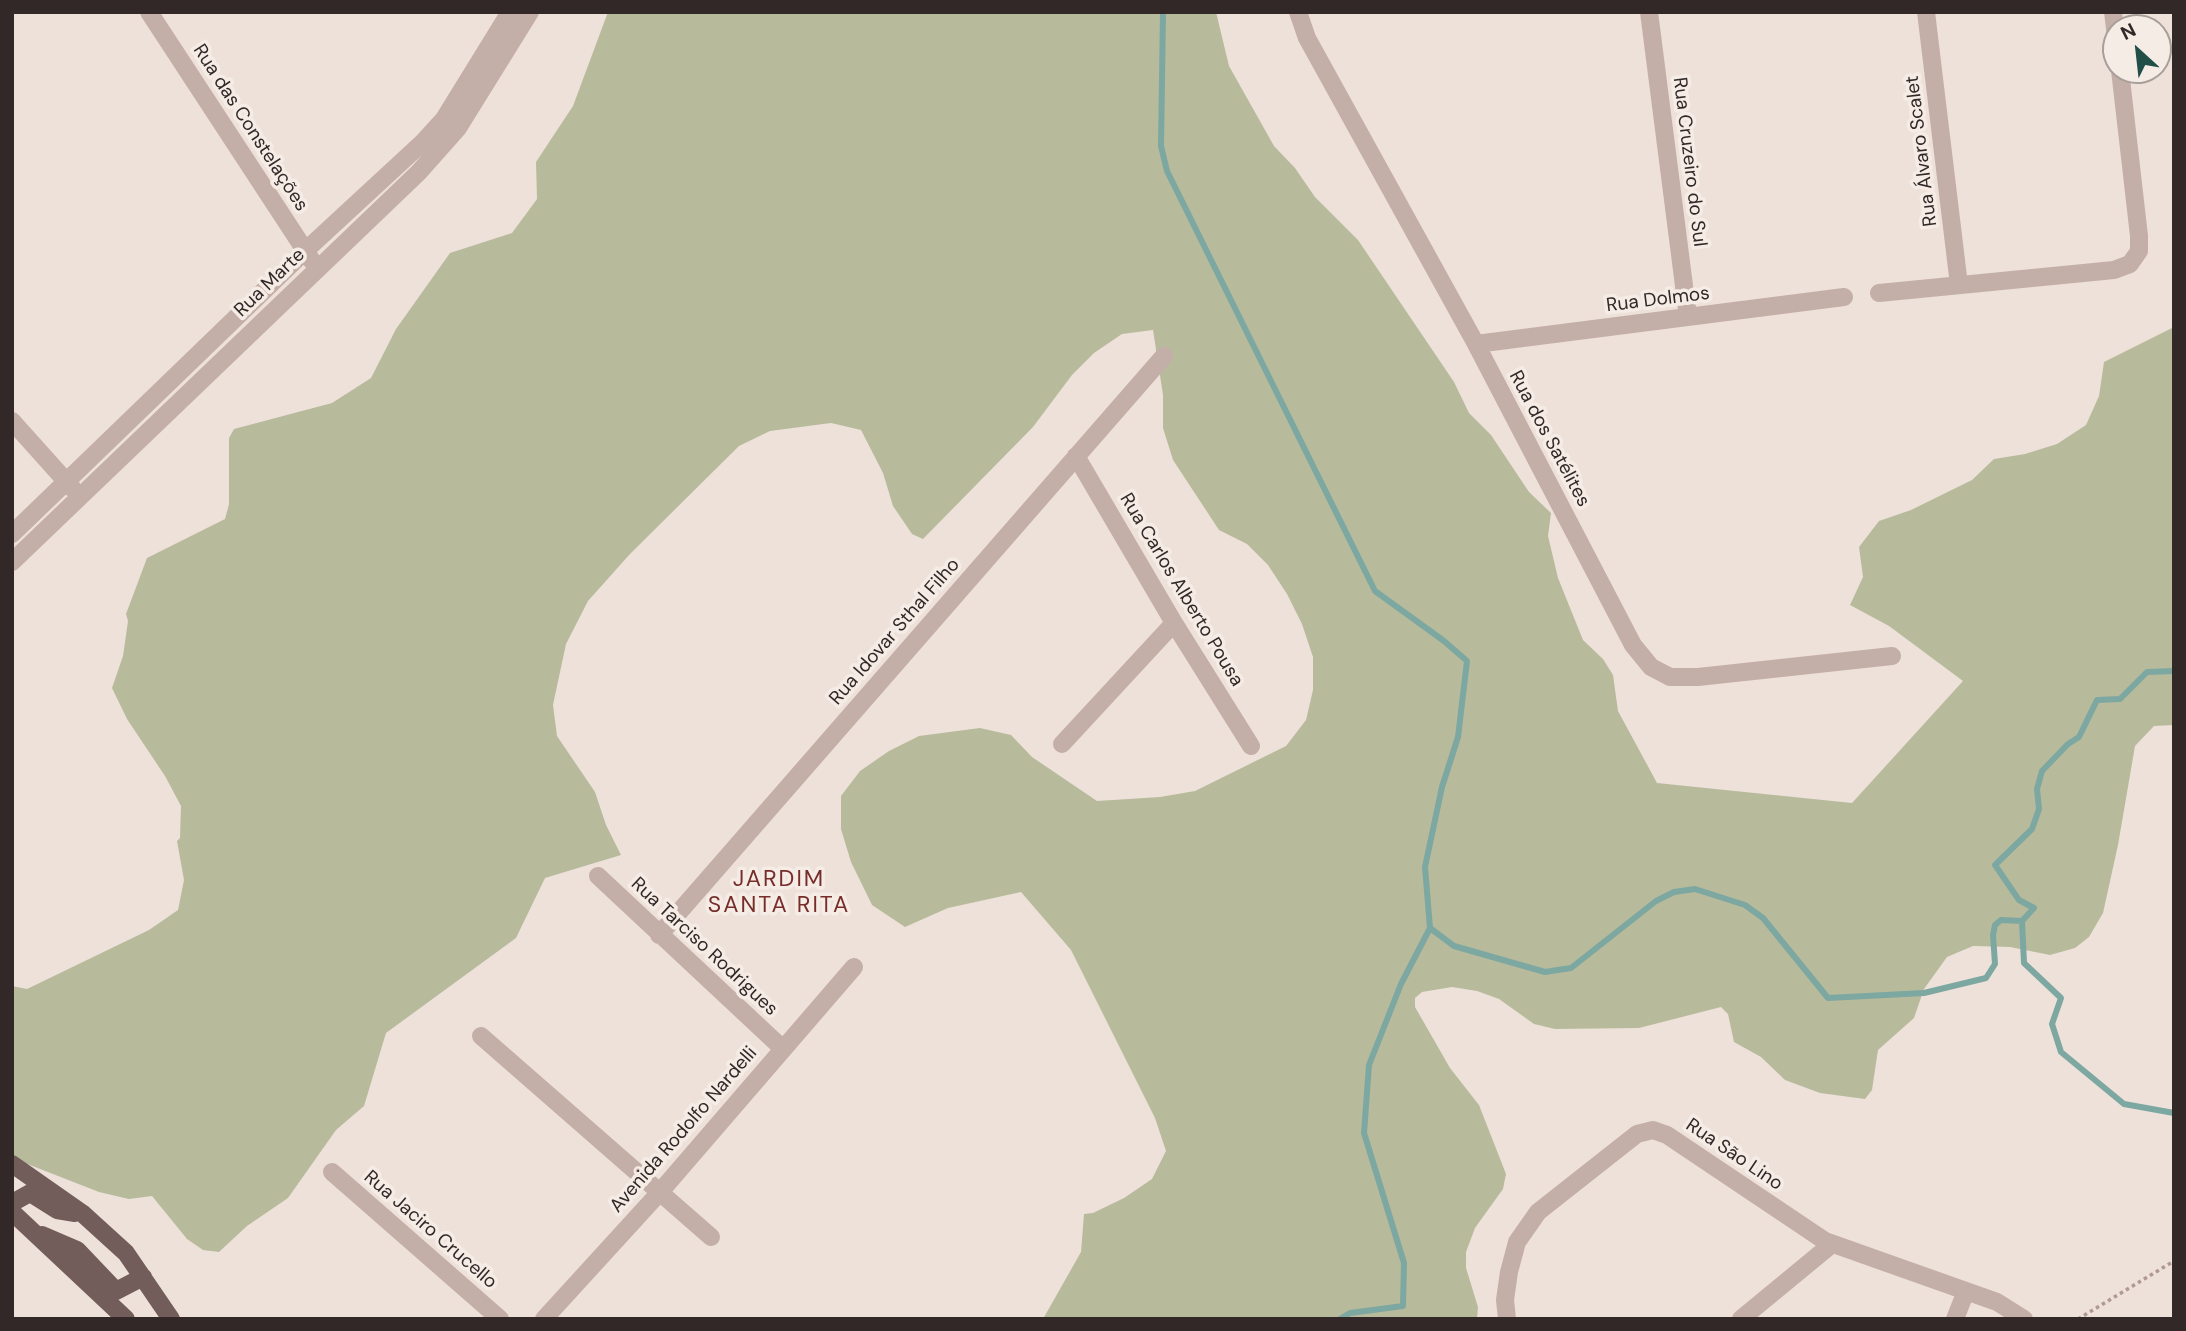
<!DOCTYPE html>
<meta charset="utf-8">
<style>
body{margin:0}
#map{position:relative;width:2186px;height:1331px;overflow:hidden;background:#eee1da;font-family:"DM Sans",sans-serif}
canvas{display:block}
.frame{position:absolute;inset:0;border:14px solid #322827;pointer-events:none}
.north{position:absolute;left:2102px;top:14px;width:70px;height:70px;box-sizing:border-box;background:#f6ece6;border:2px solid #a89e9a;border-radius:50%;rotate:333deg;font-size:19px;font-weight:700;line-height:28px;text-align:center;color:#322827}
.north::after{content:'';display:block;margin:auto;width:24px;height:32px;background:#224e48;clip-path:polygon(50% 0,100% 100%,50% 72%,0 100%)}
</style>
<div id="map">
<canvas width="2186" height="1331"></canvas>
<div class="frame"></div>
<div class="north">N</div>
</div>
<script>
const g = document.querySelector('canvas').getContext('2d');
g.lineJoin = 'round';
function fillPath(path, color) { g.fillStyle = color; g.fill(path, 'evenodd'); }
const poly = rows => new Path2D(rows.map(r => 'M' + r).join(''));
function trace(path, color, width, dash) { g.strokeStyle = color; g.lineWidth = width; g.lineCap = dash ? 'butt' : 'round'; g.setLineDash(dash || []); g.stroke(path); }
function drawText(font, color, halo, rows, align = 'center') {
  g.font = font + ' "DM Sans",sans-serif'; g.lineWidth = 7; g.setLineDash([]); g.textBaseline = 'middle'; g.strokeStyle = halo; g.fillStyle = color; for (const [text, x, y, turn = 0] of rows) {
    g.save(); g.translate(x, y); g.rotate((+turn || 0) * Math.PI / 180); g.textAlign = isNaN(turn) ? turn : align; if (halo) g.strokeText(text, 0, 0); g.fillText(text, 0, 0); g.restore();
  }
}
fillPath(poly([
 [608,12,1216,12,1229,66,1274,146,1295,168,1315,197,1358,240,1454,382,1469,413,1491,435,1529,492,1551,513,1548,536,1558,578,1583,640,1603,659,1613,675,1618,711,1657,783,1852,803,1963,681,1889,626,1850,605,1863,577,1859,547,1879,521,1911,510,1972,480,1994,459,2025,454,2057,444,2086,425,2099,396,2104,362,2174,327,2174,725,2154,726,2135,746,2118,845,2103,913,2089,937,2075,948,2050,955,2010,947,1973,946,1947,957,1924,989,1914,1018,1878,1050,1872,1090,1865,1099,1820,1093,1785,1080,1761,1057,1734,1042,1728,1014,1721,1007,1639,1028,1555,1029,1534,1024,1499,999,1477,991,1452,987,1422,992,1415,998,1415,1007,1450,1068,1479,1105,1506,1174,1503,1189,1475,1228,1466,1252,1466,1268,1478,1307,1477,1319,1043,1319,1081,1252,1084,1214,1093,1213,1124,1198,1152,1179,1166,1151,1155,1118,1071,950,1021,892,948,908,905,927,872,905,851,862,841,829,841,796,860,771,889,751,919,736,980,728,1011,735,1032,757,1097,801,1160,797,1195,791,1286,746,1306,720,1313,690,1313,657,1302,624,1287,594,1268,565,1247,544,1219,530,1173,460,1163,428,1163,395,1153,330,1122,334,1094,353,1072,375,1033,427,923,539,912,534,893,506,883,473,861,430,831,423,770,431,739,446,630,554,588,601,566,644,553,705,557,736,595,792,606,825,621,855,545,878,516,938,386,1033,364,1106,336,1130,288,1198,247,1226,219,1252,203,1250,187,1239,152,1196,129,1199,99,1192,12,1158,12,986,27,989,149,930,178,910,184,880,177,841,180,838,181,806,165,776,127,719,112,688,123,656,128,621,126,614,147,558,225,519,229,504,229,438,234,429,332,403,371,378,396,329,450,253,512,233,537,199,536,162,573,106]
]), '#b7bb9c');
trace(poly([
 [1163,12,1161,146,1167,171,1375,591,1444,641,1467,661,1458,737,1442,787,1425,867,1430,928,1401,984,1369,1065,1364,1133,1404,1263,1403,1306,1350,1313,1340,1319],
 [2022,921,2024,963,2061,998,2052,1024,2061,1052,2124,1104,2174,1113],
 [1430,928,1454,946,1545,972,1571,968,1656,901,1674,892,1695,889,1745,905,1763,918,1828,998,1924,993,1986,978,1995,964,1993,935,1995,925,2001,920,2022,921,2034,908,2019,900,1995,865,2032,829,2039,809,2037,789,2042,771,2068,744,2079,737,2097,700,2120,699,2147,672,2174,671]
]), '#7da7a1', 6);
trace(poly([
 [2078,1319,2174,1261]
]), '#b09992', 3.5, [3.5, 3.5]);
trace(poly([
 [149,12,312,261],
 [1298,12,1307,38,1476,344,1633,645,1651,667,1670,677,1698,677,1892,656],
 [1649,12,1688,317],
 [1926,12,1959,285],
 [2113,12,2116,37],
 [1879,293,2114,270,2130,264,2139,251,2139,236,2120,70],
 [1476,344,1844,297],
 [12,421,73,489],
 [1076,456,1174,623,1251,746],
 [12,534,305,251,423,142,444,119,510,12],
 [12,562,419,172,458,128,530,12],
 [1062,744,1174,623],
 [598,876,782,1048],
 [659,935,1164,356],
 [481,1036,711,1237],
 [332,1172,500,1319],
 [544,1319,660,1192,854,967],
 [1507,1319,1505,1300,1509,1272,1517,1242,1538,1212,1637,1134,1653,1130,1667,1135,1825,1241,1997,1302,2024,1319],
 [1741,1319,1832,1244],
 [1955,1319,1966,1291]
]), '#c4afa8', 18);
trace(poly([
 [12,1164,82,1213,126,1253,171,1319],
 [12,1203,30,1193,57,1210,75,1213],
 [12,1212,126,1319],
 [42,1235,77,1250,116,1291,143,1277]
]), '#725d5a', 18);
drawText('19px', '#322827', '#f6ece6', [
 ["Rua das Constelações",250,128,57],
 ["Rua Álvaro Scalet",1922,151,-97],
 ["Rua Cruzeiro do Sul",1689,162,83],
 ["Rua Marte",270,283,-44],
 ["Rua Dolmos",1658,300,-7],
 ["Rua dos Satélites",1549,439,62],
 ["Rua Carlos Alberto Pousa",1181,590,59],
 ["Rua Idovar Sthal Filho",895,632,-49],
 ["Rua Tarciso Rodrigues",704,947,43],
 ["Avenida Rodolfo Nardelli",684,1130,-49],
 ["Rua São Lino",1734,1155,34],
 ["Rua Jaciro Crucello",430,1230,41]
]);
g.letterSpacing = '2px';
drawText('23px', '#772d2a', '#f6ece6', [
 ["JARDIM",779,880],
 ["SANTA RITA",779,906]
]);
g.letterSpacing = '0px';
</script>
